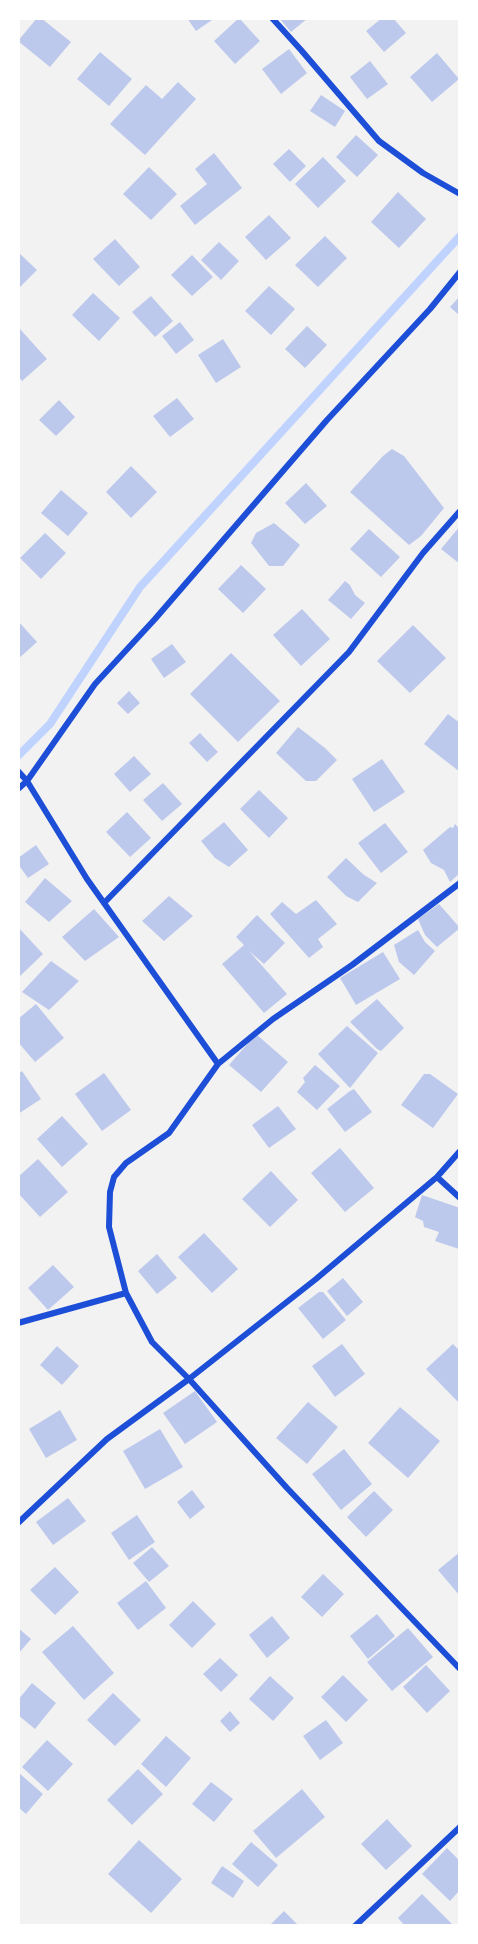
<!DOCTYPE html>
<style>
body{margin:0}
#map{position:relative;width:478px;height:1944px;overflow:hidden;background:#f2f2f2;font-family:"Alegreya Sans",sans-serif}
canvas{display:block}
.frame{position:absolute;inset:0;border:20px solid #fff;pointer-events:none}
</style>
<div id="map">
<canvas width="478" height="1944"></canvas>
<div class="frame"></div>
</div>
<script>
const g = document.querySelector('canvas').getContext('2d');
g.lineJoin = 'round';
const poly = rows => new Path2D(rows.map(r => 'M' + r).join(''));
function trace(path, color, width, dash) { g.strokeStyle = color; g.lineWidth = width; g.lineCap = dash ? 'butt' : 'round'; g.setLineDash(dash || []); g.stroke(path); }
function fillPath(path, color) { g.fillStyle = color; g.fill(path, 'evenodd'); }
trace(poly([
 [18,756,50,724,140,587,460,236]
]), '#bfd3fe', 8);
fillPath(poly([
 [37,18,41,18,71,42,50,67,18,41],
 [187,18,215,18,196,31],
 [239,18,260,41,235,64,214,41],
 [279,18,308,18,291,32],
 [382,18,393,18,406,33,384,52,366,31],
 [289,49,307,73,281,94,262,69],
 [100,52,132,79,109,106,77,79],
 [437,53,459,79,432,102,410,77],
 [370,61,388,84,367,99,350,77],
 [178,82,196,99,145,155,110,124,146,85,162,99],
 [321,95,345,111,335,127,310,111],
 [356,135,378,155,357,177,336,157],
 [289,149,306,166,290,182,273,164],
 [214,153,242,188,195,225,180,206,207,184,195,169],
 [323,157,346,181,318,208,295,184],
 [149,167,177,194,151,220,123,194],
 [398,192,426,219,399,248,371,222],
 [269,215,291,238,266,260,245,237],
 [325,236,347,258,318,287,295,265],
 [115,239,140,267,119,286,93,259],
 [219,242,239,261,221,280,201,260],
 [18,252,37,270,18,289],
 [192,255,213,277,192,296,171,275],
 [269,286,295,309,271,335,245,311],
 [93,293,120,318,99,341,72,315],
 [151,296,173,321,155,337,132,312],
 [460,296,460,316,450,307],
 [180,322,194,340,176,354,162,336],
 [307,326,327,345,305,368,285,349],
 [20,329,47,359,22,381,18,376,18,331],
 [223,339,241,367,216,383,198,355],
 [177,398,194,419,170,437,153,416],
 [59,400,75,417,56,436,39,420],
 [392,449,404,456,444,508,421,536,409,545,350,492,383,456],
 [131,466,157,492,131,518,106,492],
 [306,483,327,506,305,524,285,503],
 [61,490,88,513,68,536,41,513],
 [274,523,300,545,283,566,269,566,251,543,256,533],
 [460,526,460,564,441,549],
 [369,529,400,557,381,577,350,549],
 [45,533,66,553,41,579,20,558],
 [241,565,266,589,243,613,218,589],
 [345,581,350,585,355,595,365,603,351,619,328,600],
 [302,609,330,639,301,666,273,635],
 [18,621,37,642,18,659],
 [413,625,446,658,410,693,377,661],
 [172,644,186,662,164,678,151,659],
 [231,653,280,701,238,742,190,694],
 [129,691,140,703,128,714,117,703],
 [448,714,460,723,460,772,424,744],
 [298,727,325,748,337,760,316,781,306,781,276,753],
 [200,733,218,752,207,762,189,743],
 [134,756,151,774,130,792,114,774],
 [382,759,405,792,374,812,352,779],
 [163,783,182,804,162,821,143,800],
 [259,790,288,818,269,838,240,809],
 [127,812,151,838,130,857,106,832],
 [224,822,248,850,229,867,215,858,201,841],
 [385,823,408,852,381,873,358,843],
 [455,824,460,829,460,873,450,882,444,870,431,863,423,850,450,827,453,828],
 [36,845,49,864,28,878,18,864,18,858],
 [346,858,364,875,377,883,358,902,346,896,327,877],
 [45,878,72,901,49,922,25,902],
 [169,896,193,916,164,941,142,921],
 [316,900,337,924,318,939,323,947,309,958,270,914,282,902,296,914],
 [439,904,460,928,437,947,425,935,418,919],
 [94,909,119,937,85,961,62,937],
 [257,915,285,943,264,964,249,951,287,994,264,1013,222,964,244,945,236,937],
 [18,927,43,954,18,978],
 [418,930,425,942,435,951,414,975,399,962,394,945],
 [383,952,400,979,356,1005,340,978],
 [51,961,79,981,49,1010,22,992],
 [377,999,404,1028,381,1051,377,1049,350,1022],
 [36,1004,64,1038,35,1062,18,1042,18,1019],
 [347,1026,378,1053,350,1088,318,1054],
 [256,1034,288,1062,261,1092,229,1065],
 [315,1065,340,1086,317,1110,297,1092,305,1082,303,1078],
 [22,1071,41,1099,18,1114,18,1074],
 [104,1073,131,1110,102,1131,75,1094],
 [424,1074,430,1074,458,1094,433,1128,401,1105],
 [354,1089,372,1112,345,1132,327,1109,350,1091],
 [278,1106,296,1129,269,1148,252,1125],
 [62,1116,88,1144,62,1167,37,1139],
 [340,1148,374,1188,345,1212,311,1173],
 [38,1159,68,1192,40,1217,18,1193,18,1177],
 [271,1171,298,1200,270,1227,242,1199],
 [422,1195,460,1208,459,1249,435,1241,439,1232,424,1227,423,1221,415,1217],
 [204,1233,238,1269,212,1293,178,1257],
 [157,1254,177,1278,157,1294,138,1271],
 [53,1265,74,1287,48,1310,28,1288],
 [343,1278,363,1302,347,1316,327,1291],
 [319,1292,323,1292,346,1320,323,1339,298,1308],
 [342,1344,365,1374,335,1397,312,1366],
 [453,1344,460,1351,460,1404,426,1369],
 [57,1346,79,1366,62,1385,40,1365],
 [195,1391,217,1422,185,1444,163,1413],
 [308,1402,338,1427,307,1464,276,1438],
 [400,1407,440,1441,408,1478,368,1443],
 [60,1410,77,1440,46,1458,29,1429],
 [160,1429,183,1467,145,1489,123,1451],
 [344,1449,372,1484,341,1510,312,1474],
 [192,1490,205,1507,190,1519,177,1502],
 [374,1491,393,1510,366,1537,347,1517],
 [68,1498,86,1521,53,1545,36,1522],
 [137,1515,155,1542,129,1560,111,1533],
 [152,1547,169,1566,149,1582,133,1563],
 [460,1552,460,1596,438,1570],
 [55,1567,79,1592,55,1615,30,1590],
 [323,1574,344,1594,322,1617,301,1597],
 [146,1581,166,1608,138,1630,117,1603],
 [193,1601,216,1624,192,1648,169,1625],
 [377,1614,395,1636,368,1659,350,1636],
 [272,1616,290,1638,267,1658,249,1635],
 [73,1626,114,1673,84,1700,42,1652],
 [18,1628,31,1639,18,1654],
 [408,1628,433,1657,392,1691,367,1662],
 [220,1658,238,1675,221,1692,203,1674],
 [426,1665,450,1691,427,1713,403,1687],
 [343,1675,368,1700,346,1722,321,1697],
 [270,1676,294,1698,273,1721,249,1699],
 [32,1683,56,1703,35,1729,18,1715,18,1700],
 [113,1693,141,1720,115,1746,87,1720],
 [230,1711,240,1723,230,1732,220,1721],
 [326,1720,343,1743,320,1760,303,1736],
 [166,1736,191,1758,166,1787,141,1764],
 [47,1740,73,1764,48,1791,22,1767],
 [138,1769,163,1794,132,1825,107,1800],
 [19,1773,43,1794,26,1814,18,1807],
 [211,1782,233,1799,214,1822,192,1804],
 [302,1789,325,1817,276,1858,253,1831],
 [387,1819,412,1846,386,1870,361,1844],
 [139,1840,182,1879,151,1913,108,1874],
 [251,1842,278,1865,258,1887,232,1864],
 [447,1848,460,1861,460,1890,450,1901,422,1874],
 [222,1866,244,1881,233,1898,211,1883],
 [422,1894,454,1926,405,1926,398,1918],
 [284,1911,299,1926,269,1926]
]), '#bdc9ec');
trace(poly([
 [272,18,301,50,379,141,423,173,460,194],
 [18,771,27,781,87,879,218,1064,169,1133,126,1163,114,1177,110,1192,109,1227,126,1293,152,1342,189,1379,287,1488,460,1669],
 [18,789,27,781,95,684,155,619,327,420,430,309,460,272],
 [104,903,349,652,423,553,460,511],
 [218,1064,273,1019,352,965,460,883],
 [437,1177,460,1198],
 [18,1323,126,1293],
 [18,1523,107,1439,189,1379,316,1279,437,1177,460,1151],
 [355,1926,460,1827]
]), '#1d4ed8', 6);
</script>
